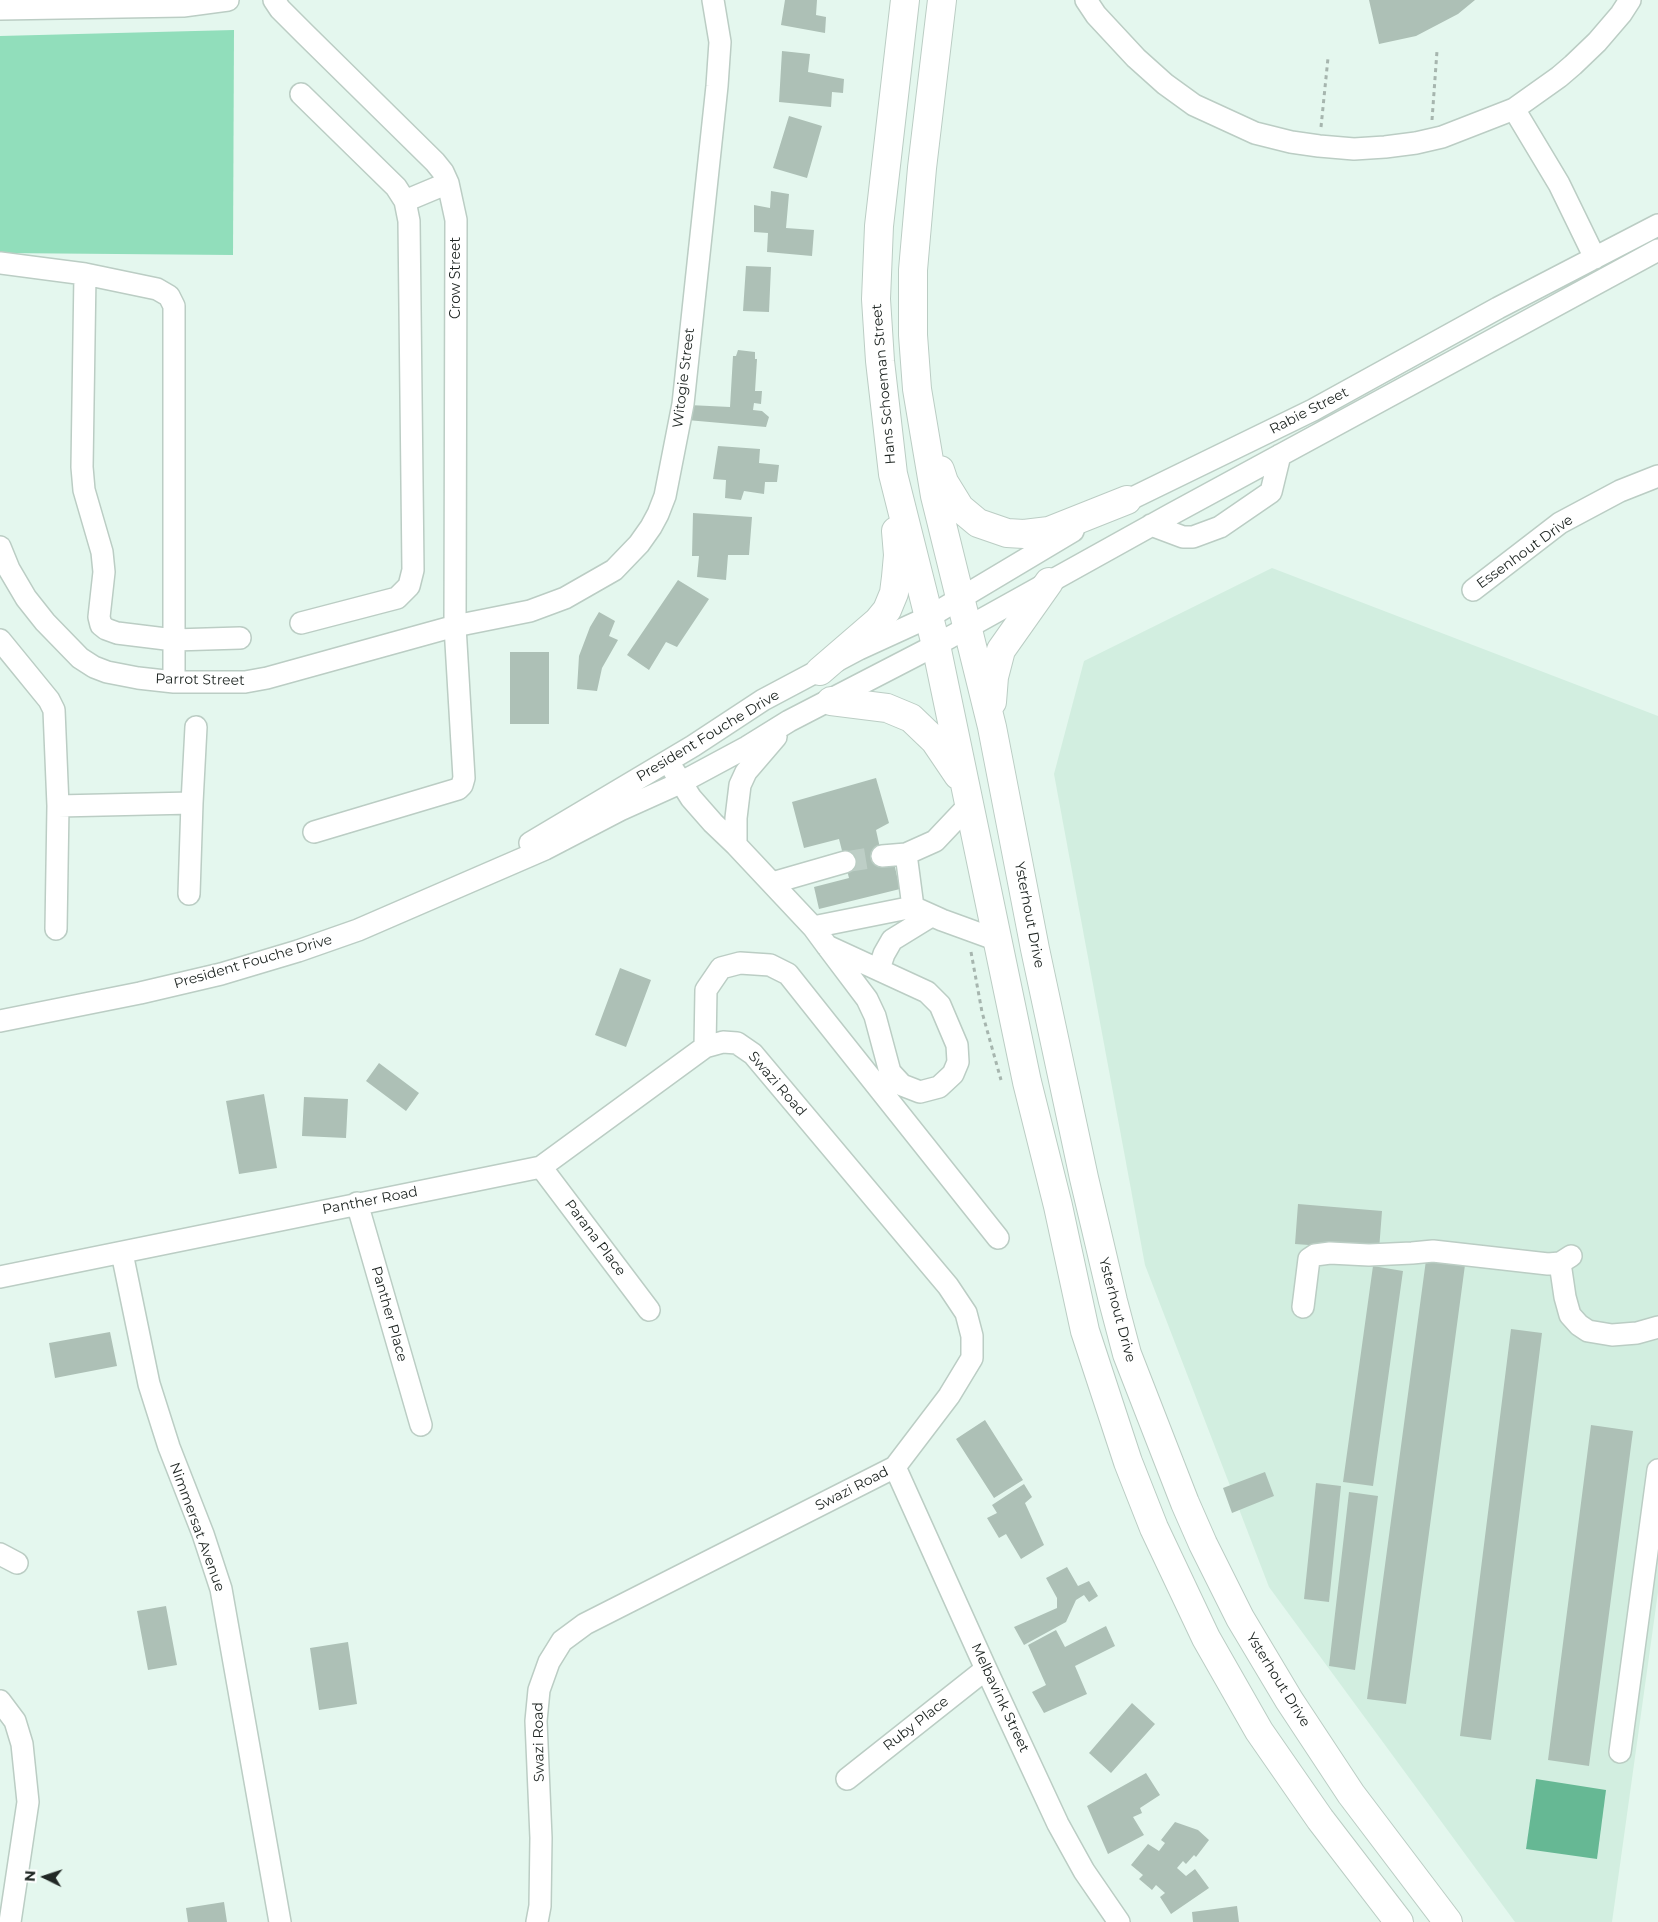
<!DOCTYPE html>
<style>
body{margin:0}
#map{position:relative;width:1658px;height:1922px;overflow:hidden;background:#e4f7ee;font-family:Montserrat,sans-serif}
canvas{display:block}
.north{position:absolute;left:20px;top:1852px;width:50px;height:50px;-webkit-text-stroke:4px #fff;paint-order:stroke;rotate:274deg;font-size:14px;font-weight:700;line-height:20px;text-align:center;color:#212825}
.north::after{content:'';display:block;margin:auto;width:18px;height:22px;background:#212825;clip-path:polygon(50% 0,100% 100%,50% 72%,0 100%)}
</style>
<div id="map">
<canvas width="1658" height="1922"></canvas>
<div class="north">N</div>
</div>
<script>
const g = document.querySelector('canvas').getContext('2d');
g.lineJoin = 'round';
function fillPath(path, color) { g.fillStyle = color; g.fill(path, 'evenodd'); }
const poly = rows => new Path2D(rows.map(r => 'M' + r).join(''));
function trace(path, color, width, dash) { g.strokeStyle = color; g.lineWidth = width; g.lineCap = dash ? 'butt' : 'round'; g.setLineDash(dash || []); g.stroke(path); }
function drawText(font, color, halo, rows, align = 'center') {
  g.font = font + ' Montserrat,sans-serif'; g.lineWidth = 4; g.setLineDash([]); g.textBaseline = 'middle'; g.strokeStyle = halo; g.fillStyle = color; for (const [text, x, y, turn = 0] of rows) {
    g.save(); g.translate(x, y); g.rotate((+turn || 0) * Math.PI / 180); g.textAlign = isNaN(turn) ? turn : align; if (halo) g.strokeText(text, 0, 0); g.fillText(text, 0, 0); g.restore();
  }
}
fillPath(poly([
 [1272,568,1658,716,1658,1592,1612,1922,1515,1922,1269,1587,1145,1265,1054,774,1084,661]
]), '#d2eee0');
fillPath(poly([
 [234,30,233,255,0,253,0,36]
]), '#91debb');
fillPath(poly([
 [1536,1779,1606,1790,1597,1859,1526,1849]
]), '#66b894');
fillPath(poly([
 [785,0,817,0,816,15,826,17,825,33,781,25],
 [1369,0,1475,0,1458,14,1416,36,1379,44],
 [782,51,810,54,808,72,844,79,843,93,832,92,831,107,779,102],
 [789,116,822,126,807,178,773,168],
 [771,191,789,194,786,228,814,230,812,256,767,252,768,233,754,232,754,205,770,208],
 [746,266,771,267,769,312,743,311],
 [738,350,755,352,755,359,757,359,755,391,762,391,761,404,754,403,753,410,762,411,769,417,766,427,687,420,689,405,730,407,733,356,736,356],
 [718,446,760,449,759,463,779,465,777,482,765,482,764,494,744,491,741,500,725,498,726,480,713,479],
 [693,513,752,517,749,555,728,555,726,580,697,577,699,556,692,556],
 [678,580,709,599,677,647,666,642,649,670,627,655],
 [599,612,615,621,609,636,618,640,602,668,597,691,577,689,579,656,590,627],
 [510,652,549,652,549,724,510,724],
 [876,778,889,823,876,830,884,866,894,863,900,889,819,909,814,887,849,878,839,839,804,848,792,802],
 [620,968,651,980,626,1047,595,1035],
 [379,1063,419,1093,406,1111,366,1081],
 [264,1094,277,1168,239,1174,226,1101],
 [304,1097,348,1099,346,1138,302,1136],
 [1298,1204,1382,1211,1379,1250,1295,1244],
 [1426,1260,1465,1265,1406,1704,1367,1699],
 [1373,1266,1403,1271,1373,1486,1343,1482],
 [1511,1329,1542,1333,1491,1740,1460,1736],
 [110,1332,117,1366,55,1378,49,1343],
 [985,1420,1023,1480,994,1498,956,1439],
 [1591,1425,1633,1431,1589,1766,1548,1760],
 [1265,1472,1274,1496,1232,1513,1223,1488],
 [1316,1483,1341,1486,1329,1602,1304,1599],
 [1024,1484,1032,1497,1025,1503,1044,1545,1021,1559,1006,1534,999,1538,987,1518,997,1513,992,1505],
 [1349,1492,1378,1496,1355,1670,1329,1666],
 [1067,1567,1078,1586,1089,1581,1098,1596,1089,1602,1084,1595,1076,1600,1066,1622,1024,1645,1014,1627,1057,1608,1057,1598,1046,1578],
 [166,1606,177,1665,148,1670,137,1611],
 [1106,1626,1115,1646,1075,1666,1087,1694,1044,1713,1032,1692,1046,1685,1028,1645,1056,1630,1065,1647],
 [348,1642,357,1704,319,1710,310,1648],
 [1132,1703,1155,1724,1111,1773,1089,1753],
 [1146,1773,1160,1795,1140,1808,1142,1813,1133,1817,1144,1835,1108,1854,1087,1806],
 [1175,1822,1198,1830,1209,1840,1196,1857,1194,1855,1186,1864,1183,1861,1177,1868,1186,1876,1195,1869,1209,1888,1171,1914,1160,1897,1165,1893,1156,1885,1152,1890,1139,1879,1143,1875,1131,1865,1148,1844,1159,1851,1165,1843,1161,1840],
 [224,1902,227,1922,188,1922,186,1908],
 [1237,1906,1239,1922,1193,1922,1192,1912]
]), '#adc0b6');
trace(poly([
 [845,862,882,856]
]), '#bdcec6', 21, [21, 11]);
const minor = poly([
 [274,0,280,9,305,34,435,162,443,172,448,183,456,220,455,626,464,778,462,785,458,789,314,832],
 [1086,0,1096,15,1136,58,1165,84,1194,105,1255,133,1291,142,1319,146,1354,149,1385,147,1416,143,1442,137,1514,109],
 [0,9,183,6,228,0],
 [301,94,396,187,405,201,448,183],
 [1595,258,1559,184,1514,109,1559,77,1573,65,1597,42,1621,14,1630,0],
 [0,263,85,274,157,289,169,296,174,306,174,682],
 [85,274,82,467,84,490,102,552,104,572,99,617,101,625,106,629,117,633,174,640,240,638],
 [1114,507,1313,410,1498,308,1658,225],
 [1151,525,1183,537,1193,537,1220,527,1271,492,1280,455],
 [0,547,9,569,26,598,45,622,80,658,94,667,107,672,138,678,174,682,245,682,267,678,455,626,530,611,565,598,614,570,639,544,651,527,658,514,665,496,683,404,717,86,720,42,713,0],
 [1473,590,1560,523,1620,491,1658,476],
 [301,623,397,598,409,586,413,570,409,221,405,201],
 [0,640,49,700,54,710,58,806,56,929],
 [674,771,691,798,713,823,736,845,813,927,913,907,942,920,997,940],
 [58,806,192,803,196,727],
 [530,843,693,746,763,700,859,649,929,617,1073,531],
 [736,845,736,818,740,785,746,772,776,737],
 [882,856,906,854],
 [772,883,845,862],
 [189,894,192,803],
 [913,907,906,854,935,841,970,804],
 [813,927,827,946,867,999,875,1016,890,1072,902,1085,920,1092,939,1087,953,1074,958,1062,957,1045,940,1005,927,992,827,946],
 [879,969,884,954,892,940,931,916],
 [0,1021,140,993,221,974,298,951,358,930,545,849,620,810,680,783,747,747,789,721,936,645,1170,515,1658,250],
 [705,1047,706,990,721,968,740,963,770,965,788,974,998,1238],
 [541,1167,649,1310],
 [357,1203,421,1425],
 [122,1253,149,1384,169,1447,203,1534,221,1589,280,1922],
 [1560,1263,1565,1297,1570,1315,1579,1325,1588,1331,1612,1335,1637,1333,1658,1327],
 [0,1277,541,1167,705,1047,723,1042,737,1043,753,1054,948,1286,966,1313,972,1336,972,1358,949,1396,895,1467,585,1624,562,1641,549,1662,539,1690,536,1721,541,1838,540,1906,537,1922],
 [1303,1307,1309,1259,1315,1255,1330,1253,1369,1255,1412,1253,1433,1251,1548,1264,1560,1263,1571,1256],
 [895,1467,986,1669,1058,1824,1084,1871,1119,1922],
 [0,1554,17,1563],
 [0,1701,15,1721,22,1744,28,1802,10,1922],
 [1620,1752,1658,1470],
 [847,1779,986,1669]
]);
const major = poly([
 [905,0,879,226,876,299,880,361,893,474,936,645,1027,1082,1058,1206,1085,1331,1128,1462,1154,1528,1206,1638,1259,1731,1320,1819,1399,1922],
 [942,0,922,168,913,270,913,335,917,389,935,496,992,727,1035,949,1084,1178,1113,1301,1127,1354,1185,1503,1203,1544,1240,1618,1289,1700,1351,1794,1448,1922],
 [940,470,944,482,960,508,978,523,1007,533,1024,534,1049,531,1127,500],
 [820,671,878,621,887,610,894,593,896,577,898,555,896,531],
 [831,701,887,708,911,718,935,741,958,775],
 [992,702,994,677,1001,650,1049,582]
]);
trace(minor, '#bbcdc4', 24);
trace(major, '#bbcdc4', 30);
trace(poly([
 [1432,120,1437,51],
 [1321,127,1328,58],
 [971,952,982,1012,1001,1080]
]), '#a6b5ae', 3, [4, 4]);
trace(minor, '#fff', 21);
trace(major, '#fff', 28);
drawText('14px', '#212825', '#fff', [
 ["Crow Street",456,278,-90],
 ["Witogie Street",684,378,-83],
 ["Hans Schoeman Street",884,384,-95],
 ["Rabie Street",1309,411,-27],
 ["Essenhout Drive",1525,552,-36],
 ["Parrot Street",200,680,1],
 ["President Fouche Drive",708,736,-31],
 ["Ysterhout Drive",1029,915,79],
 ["President Fouche Drive",253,962,-16],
 ["Swazi Road",777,1084,49],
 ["Panther Road",370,1201,-11],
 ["Parana Place",595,1238,53],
 ["Ysterhout Drive",1117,1310,75],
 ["Panther Place",389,1314,74],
 ["Swazi Road",852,1489,-27],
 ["Nimmersat Avenue",197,1527,70],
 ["Ysterhout Drive",1278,1680,58],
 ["Melbavink Street",1000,1698,65],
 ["Ruby Place",916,1724,-38],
 ["Swazi Road",539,1742,-91]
]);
</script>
